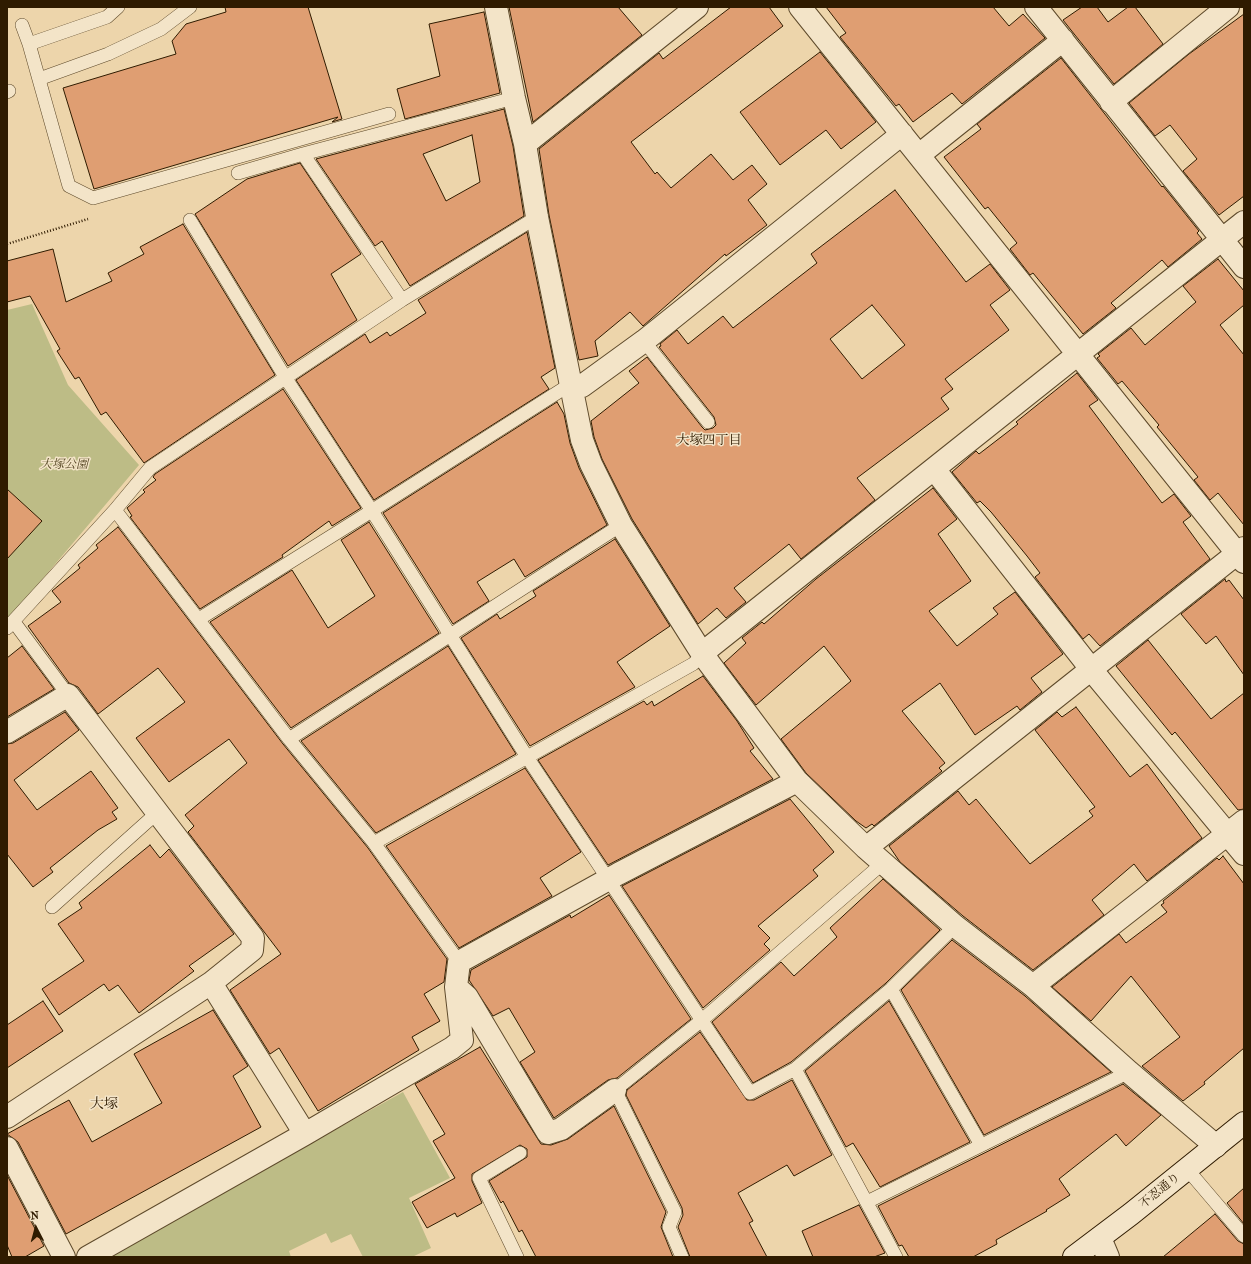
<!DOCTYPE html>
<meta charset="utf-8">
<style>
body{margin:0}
#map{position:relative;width:1251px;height:1264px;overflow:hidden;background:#edd5ab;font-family:"IM FELL French Canon",serif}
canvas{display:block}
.frame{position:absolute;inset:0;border:8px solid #2f1b00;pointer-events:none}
.north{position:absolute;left:16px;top:1208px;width:40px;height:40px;-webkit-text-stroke:3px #f3e4c8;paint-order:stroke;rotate:354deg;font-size:11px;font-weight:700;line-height:16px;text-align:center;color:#2f1b00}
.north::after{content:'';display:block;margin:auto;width:14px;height:18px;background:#2f1b00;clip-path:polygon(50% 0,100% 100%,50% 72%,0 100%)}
</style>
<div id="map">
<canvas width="1251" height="1264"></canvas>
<div class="frame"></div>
<div class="north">N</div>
</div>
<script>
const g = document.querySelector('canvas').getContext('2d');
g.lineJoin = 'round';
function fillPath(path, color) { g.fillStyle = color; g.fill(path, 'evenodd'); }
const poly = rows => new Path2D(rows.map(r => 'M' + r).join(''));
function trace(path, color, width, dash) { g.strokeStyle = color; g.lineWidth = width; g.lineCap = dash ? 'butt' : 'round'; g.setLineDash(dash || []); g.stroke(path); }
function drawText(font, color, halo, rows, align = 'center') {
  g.font = font + ' "IM FELL French Canon","Noto Serif JP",serif'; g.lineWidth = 3; g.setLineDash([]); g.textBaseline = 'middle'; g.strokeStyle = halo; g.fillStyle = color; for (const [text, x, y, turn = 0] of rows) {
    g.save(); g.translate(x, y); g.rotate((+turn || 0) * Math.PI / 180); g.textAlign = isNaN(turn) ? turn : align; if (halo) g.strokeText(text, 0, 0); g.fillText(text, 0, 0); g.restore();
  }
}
fillPath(poly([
 [32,304,68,385,139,465,7,621,7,310],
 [403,1092,450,1178,409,1198,431,1248,412,1257,363,1257,351,1234,331,1243,326,1233,289,1251,291,1257,107,1257]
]), '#bdbc86');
const building = poly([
 [225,7,308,7,342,119,332,122,338,117,94,189,63,88,176,54,172,41,186,24,226,12,225,7],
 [509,7,618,7,642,35,533,122,509,7],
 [731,7,769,7,783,26,631,142,655,174,657,172,671,188,711,154,733,180,752,165,767,184,748,200,767,225,726,256,725,254,643,326,630,312,595,341,598,356,579,360,549,215,539,149,659,53,663,59,731,7],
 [826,7,993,7,1009,26,1023,14,1045,38,962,104,952,93,913,122,899,104,896,106,840,37,846,33,826,7],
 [1082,7,1097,7,1108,22,1128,7,1135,7,1163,44,1114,84,1063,20,1082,7],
 [484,12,500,93,405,119,397,89,440,76,429,24,484,12],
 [1244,14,1244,196,1219,215,1183,171,1197,159,1170,125,1155,136,1129,103,1189,54,1244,14],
 [820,52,876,122,841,149,826,130,780,165,740,112,820,52],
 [1061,58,1162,187,1163,186,1199,231,1197,233,1202,239,1168,267,1162,260,1111,303,1116,308,1083,334,1033,273,1030,275,1010,249,1017,243,988,207,985,209,944,157,981,129,977,124,1061,58],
 [504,109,513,146,524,216,410,286,382,241,375,246,316,159,504,109],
 [472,135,480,182,446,201,423,154,472,135],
 [300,163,361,254,331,274,357,320,288,366,195,214,247,179,300,163],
 [895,190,966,282,990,264,1010,290,990,305,1009,330,945,379,953,389,941,398,949,409,857,478,875,500,801,559,789,544,734,588,746,602,726,618,717,608,698,624,632,519,602,459,594,437,591,421,639,383,629,371,647,357,702,427,705,430,713,428,716,425,714,417,659,347,661,346,660,344,677,330,688,344,723,316,733,328,817,263,811,254,895,190],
 [872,305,905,345,862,379,830,339,872,305],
 [183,224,275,375,144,463,106,412,101,415,79,377,75,379,57,351,60,349,30,296,7,302,7,261,53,249,66,302,112,281,108,273,144,254,140,247,183,224],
 [527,232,555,368,541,377,549,389,374,500,296,380,365,334,370,343,387,332,390,336,426,313,418,300,527,232],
 [1218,259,1244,291,1244,305,1220,325,1244,355,1244,525,1218,493,1210,500,1194,480,1198,477,1157,427,1159,425,1122,381,1118,384,1097,358,1100,356,1098,354,1131,328,1145,345,1196,302,1183,286,1218,259],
 [1077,373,1098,400,1089,406,1162,503,1174,494,1191,516,1183,522,1210,559,1100,646,1089,634,1083,639,1035,577,1040,573,1027,556,991,512,980,501,977,503,952,472,976,451,979,454,1018,424,1016,422,1077,373],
 [283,389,361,508,332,526,329,521,282,555,283,557,200,609,130,517,132,516,127,508,145,492,143,490,156,480,153,477,155,474,283,389],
 [557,402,564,414,570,443,579,468,607,525,525,577,514,559,477,582,489,601,453,624,383,513,557,402],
 [933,488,957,519,938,534,971,581,929,611,957,646,998,614,993,608,1015,592,1063,654,1031,678,1042,692,1020,710,1017,706,975,735,940,683,902,711,945,763,939,768,942,771,874,826,872,824,866,828,856,821,806,773,781,739,851,681,824,646,756,705,724,663,746,643,742,638,762,622,764,624,816,579,933,488],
 [7,489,42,521,7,559,7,489],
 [369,522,439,633,291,728,210,622,292,570,328,628,375,596,341,540,369,522],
 [118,527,283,744,368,848,447,959,444,982,424,994,440,1021,412,1037,419,1050,318,1111,279,1048,270,1054,230,990,281,954,188,832,194,826,185,815,247,763,229,739,169,782,136,738,185,702,158,668,98,714,78,687,69,683,28,626,61,602,52,591,80,568,78,565,98,548,96,545,118,527],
 [615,539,670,626,617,662,635,687,530,746,461,638,497,614,500,619,536,596,533,591,615,539],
 [1225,579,1226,582,1229,580,1244,600,1244,675,1216,636,1206,644,1181,614,1225,579],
 [1148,640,1211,719,1244,693,1244,809,1238,810,1175,732,1172,735,1116,666,1148,640],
 [22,646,54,689,7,717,7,658,22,646],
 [448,646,516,754,376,833,301,741,448,646],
 [703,676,737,721,754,748,750,751,773,779,608,865,538,760,644,701,647,705,652,701,654,706,703,676],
 [1076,707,1130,777,1147,764,1202,838,1147,881,1134,864,1092,900,1104,915,1033,970,963,916,900,862,889,846,958,791,969,805,976,799,1030,864,1093,816,1089,811,1095,807,1035,730,1057,712,1062,717,1076,707],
 [65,712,79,730,14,780,37,810,91,771,118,808,112,812,117,819,98,830,50,868,53,872,33,887,7,854,7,744,13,743,65,712],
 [525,768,581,852,540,878,552,896,459,948,386,846,525,768],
 [790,799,834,852,813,870,818,876,758,926,770,938,764,944,770,950,703,1008,622,886,790,799],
 [150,845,160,858,169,849,234,934,189,966,194,971,139,1013,118,985,109,991,104,984,59,1015,42,989,84,961,58,924,82,908,79,903,150,845],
 [1223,856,1244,884,1244,1048,1204,1082,1205,1084,1183,1101,1142,1066,1180,1037,1131,976,1091,1021,1052,987,1119,934,1126,943,1167,912,1161,905,1164,903,1163,901,1217,858,1219,860,1223,856],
 [883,879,940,930,886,983,791,1062,753,1083,712,1022,781,962,794,976,837,937,830,928,883,879],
 [609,895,691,1019,617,1078,608,1080,554,1118,520,1062,535,1052,509,1008,493,1016,469,980,471,970,570,915,571,918,609,895],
 [952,940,1025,996,1111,1072,984,1135,901,990,952,940],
 [43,1001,63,1031,7,1068,7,1025,43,1001],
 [889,1001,970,1142,880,1187,853,1143,846,1147,805,1071,889,1001],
 [213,1010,248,1066,233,1076,261,1127,66,1234,18,1142,7,1134,69,1100,92,1142,162,1103,134,1054,213,1010],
 [700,1032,747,1100,754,1100,792,1080,832,1155,794,1176,787,1165,738,1193,753,1221,749,1223,767,1257,690,1257,678,1227,683,1215,682,1208,626,1095,627,1090,700,1032],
 [480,1047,541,1144,551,1145,568,1139,614,1106,666,1212,661,1227,673,1257,536,1257,522,1230,519,1232,503,1201,501,1203,489,1181,527,1157,527,1149,520,1145,472,1174,472,1181,482,1203,457,1217,455,1213,427,1228,412,1202,455,1178,433,1141,445,1134,415,1084,480,1047],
 [1123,1084,1161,1115,1126,1146,1116,1134,1059,1179,1070,1195,1046,1210,1047,1211,996,1240,997,1244,973,1257,909,1257,902,1245,899,1246,878,1206,1123,1084],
 [7,1175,44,1246,25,1257,12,1257,7,1245,7,1175],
 [1244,1188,1244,1224,1227,1203,1244,1188],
 [859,1205,885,1253,874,1257,813,1257,802,1231,859,1205],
 [1215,1214,1238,1241,1244,1244,1244,1257,1163,1257,1215,1214]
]);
fillPath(building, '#df9e72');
trace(building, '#2f1b00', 1);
const lane = poly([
 [22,25,29,44,69,186,93,198,389,114],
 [29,44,107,17,118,7],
 [39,79,108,54,161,29,190,7],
 [7,92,9,91],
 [303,154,402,300],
 [238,173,303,154,514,98],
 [190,220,285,377,372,511,527,757,750,1093,795,1069,891,989,955,926],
 [644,341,708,422],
 [115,510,289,739,374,843,459,962],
 [199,619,362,517,563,389,572,387],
 [14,622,68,695],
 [7,628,115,510,150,468,402,300,537,217],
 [289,739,621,525],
 [374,843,693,664,703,655],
 [52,907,158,812],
 [891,989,981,1145],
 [795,1069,896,1257],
 [1187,1169,1244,1236],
 [867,1202,1129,1072],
 [517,1257,479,1178,520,1153],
 [682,1257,669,1227,675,1212,615,1090,702,1020,883,863]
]);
const street = poly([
 [496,7,514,98,525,144,537,217,582,440,591,464,621,525,703,655,797,781,866,848,955,926,1033,986,1129,1072,1216,1146],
 [800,7,1244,562],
 [1036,7,1244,267],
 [1111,102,1228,7],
 [525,144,697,7],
 [919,155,1063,40],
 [572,387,582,386,644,341,902,134],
 [934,469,1099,679,1244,854],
 [703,655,710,647,1244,222],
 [7,732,68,695,253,938,252,950,211,983,7,1117],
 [866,848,1244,548],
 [211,983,305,1134],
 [1033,986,1244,821],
 [615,1090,561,1129,548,1133,467,997,456,987,459,962,618,874,797,781],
 [7,1148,64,1257],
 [1100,1238,1108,1257],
 [88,1257,305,1134,452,1048,462,1040,456,987]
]);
const secondary = poly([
 [1074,1257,1131,1214,1244,1123]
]);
trace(lane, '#5e4a2b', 14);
trace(street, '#5e4a2b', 24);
trace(secondary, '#2f1b00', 24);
trace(poly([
 [7,244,88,219]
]), '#2f1b00', 2.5, [1, 2]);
trace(lane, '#f3e4c8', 13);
trace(street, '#f3e4c8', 22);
trace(secondary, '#f3e4c8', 22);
drawText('italic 12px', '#5a4b28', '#f3e4c8', [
 ["大塚公園",64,465]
]);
drawText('12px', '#2f1b00', '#f3e4c8', [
 ["不忍通り",1160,1191,-39]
]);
drawText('13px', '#2f1b00', '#f3e4c8', [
 ["大塚四丁目",709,441]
]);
drawText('14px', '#2f1b00', '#f3e4c8', [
 ["大塚",104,1105]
]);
</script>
